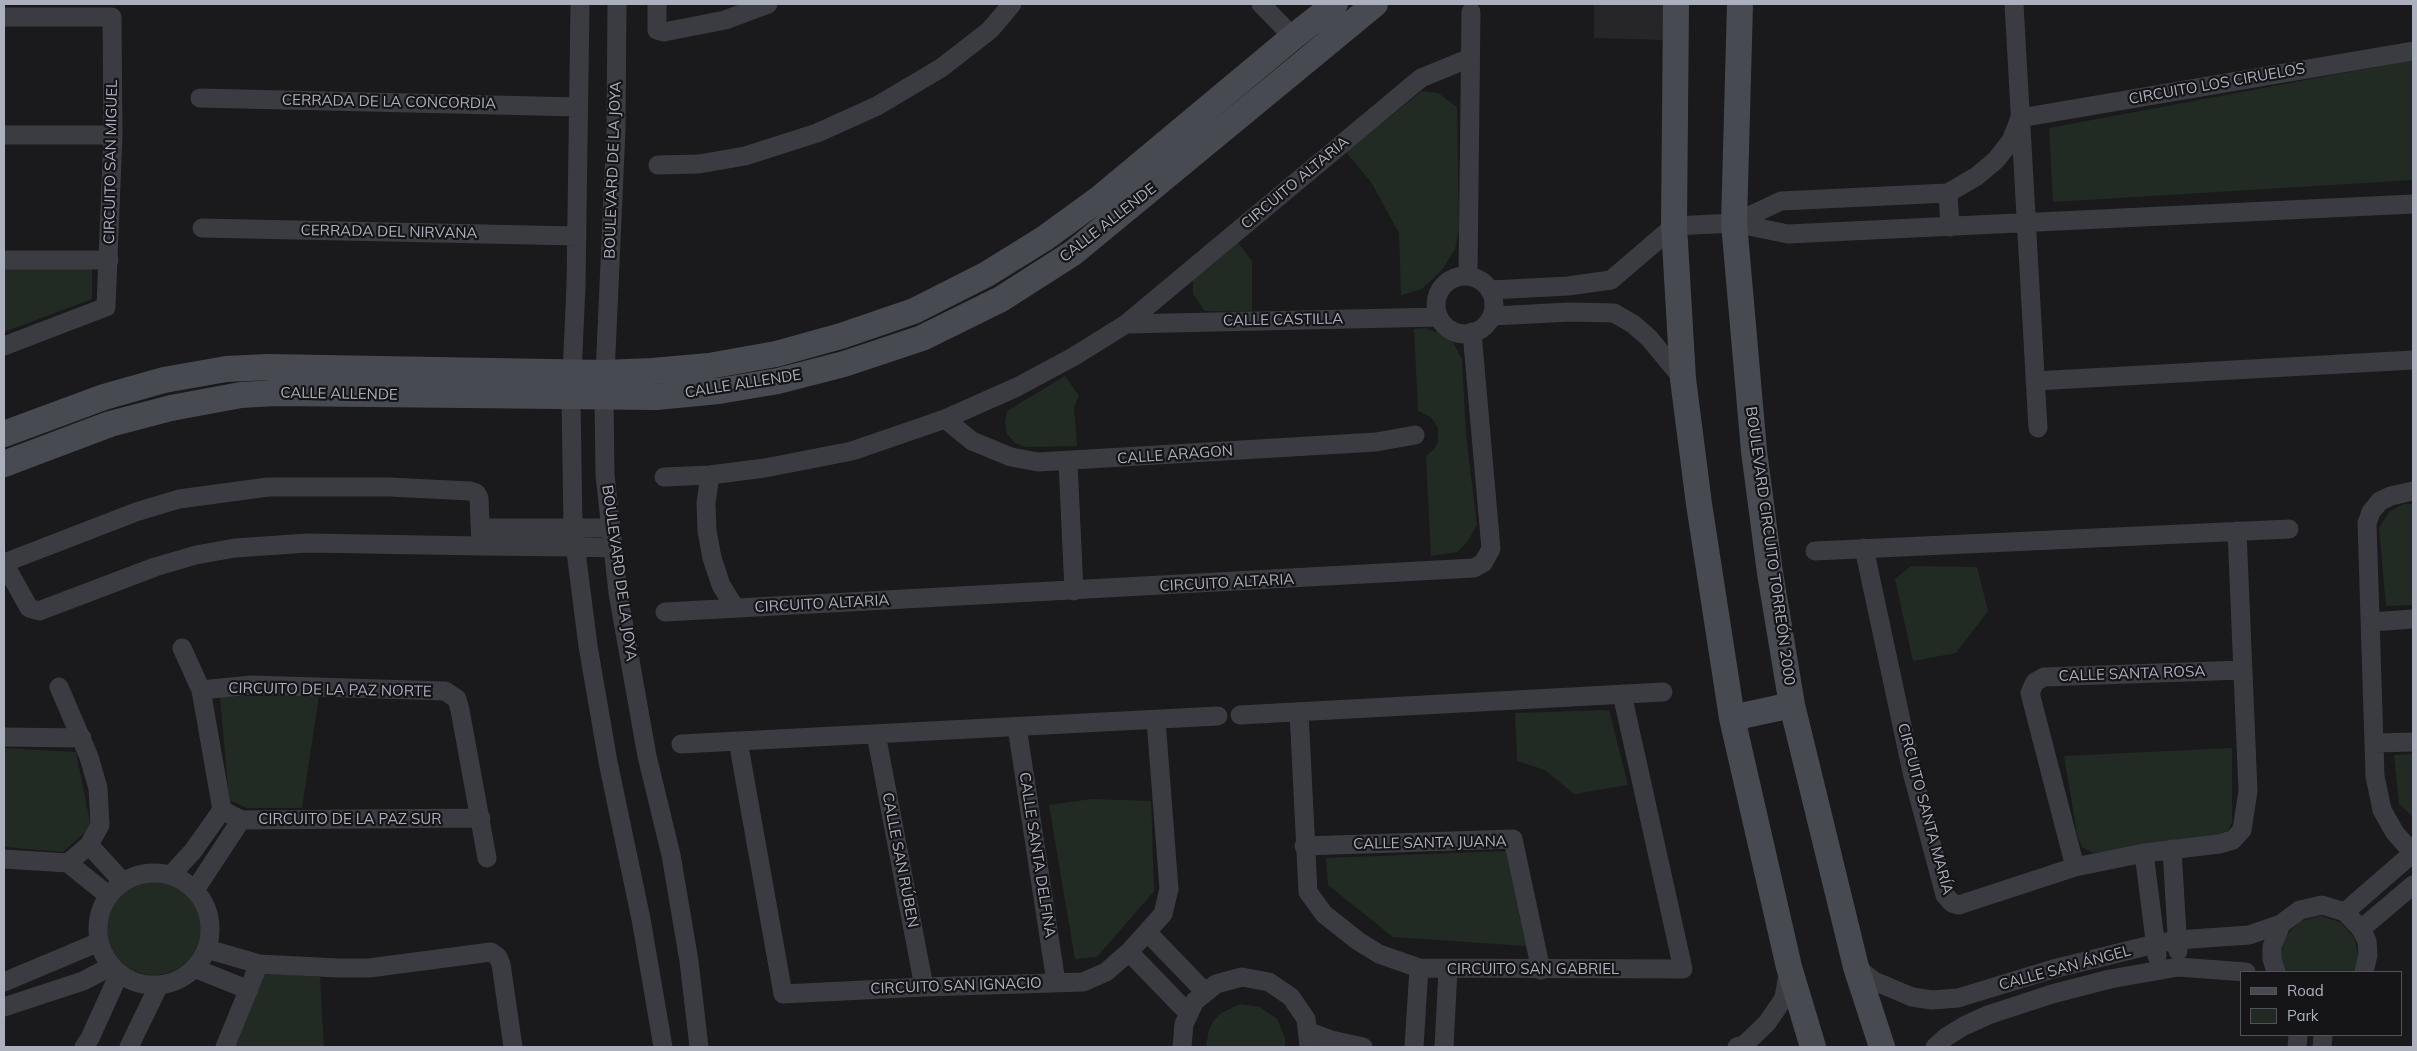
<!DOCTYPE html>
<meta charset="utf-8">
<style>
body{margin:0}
#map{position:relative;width:2417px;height:1051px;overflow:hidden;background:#1a1a1c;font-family:Mulish,sans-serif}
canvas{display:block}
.frame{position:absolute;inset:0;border:5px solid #acafbc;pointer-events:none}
.legend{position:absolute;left:2240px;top:971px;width:162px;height:65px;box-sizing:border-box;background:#151517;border:1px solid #515359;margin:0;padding:6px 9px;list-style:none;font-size:15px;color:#acafbc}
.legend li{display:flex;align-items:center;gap:10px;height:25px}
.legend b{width:25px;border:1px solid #515359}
</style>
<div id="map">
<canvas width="2417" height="1051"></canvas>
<div class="frame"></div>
<ul class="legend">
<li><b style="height:6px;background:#484a52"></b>Road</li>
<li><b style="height:14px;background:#212b23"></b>Park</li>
</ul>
</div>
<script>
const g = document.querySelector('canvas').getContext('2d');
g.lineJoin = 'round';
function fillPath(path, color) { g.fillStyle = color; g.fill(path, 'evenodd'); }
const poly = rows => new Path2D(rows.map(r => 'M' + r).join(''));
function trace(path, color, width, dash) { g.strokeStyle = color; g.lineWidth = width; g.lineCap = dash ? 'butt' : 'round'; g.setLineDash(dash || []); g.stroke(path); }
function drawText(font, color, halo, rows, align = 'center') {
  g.font = font + ' Mulish,sans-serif'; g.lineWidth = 4.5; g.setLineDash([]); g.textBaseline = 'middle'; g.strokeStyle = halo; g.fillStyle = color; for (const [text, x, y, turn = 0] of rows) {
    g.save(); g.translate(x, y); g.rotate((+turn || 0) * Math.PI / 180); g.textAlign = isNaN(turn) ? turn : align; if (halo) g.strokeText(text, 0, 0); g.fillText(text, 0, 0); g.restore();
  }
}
fillPath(poly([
 [1594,4,1667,4,1666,40,1594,38]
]), '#262629');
fillPath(poly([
 [2413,60,2413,180,2053,202,2049,128],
 [1422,91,1438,93,1457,107,1459,229,1455,249,1442,270,1422,289,1401,295,1399,233,1371,182,1346,152],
 [1236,240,1252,261,1252,312,1205,311,1193,294,1193,276],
 [4,268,92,269,92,299,4,332],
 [1426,328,1444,335,1453,342,1462,359,1466,435,1477,525,1467,542,1457,552,1431,556,1426,456,1433,450,1438,442,1438,428,1431,417,1418,411,1414,329],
 [1065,376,1079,396,1074,407,1077,446,1026,447,1015,443,1007,434,1005,422,1007,411],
 [2403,504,2413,504,2413,605,2386,606,2379,528,2389,512],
 [1911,566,1977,567,1988,611,1956,653,1913,661,1895,579],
 [220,696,319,696,302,808,247,808,229,800],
 [1609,710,1628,785,1574,794,1545,770,1517,761,1515,713],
 [4,748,76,752,91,827,63,852,4,847],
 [2232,748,2232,822,2228,831,2220,837,2093,853,2082,847,2077,834,2064,756],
 [2413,754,2413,817,2399,804,2394,755],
 [1091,799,1151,801,1154,891,1097,957,1075,959,1049,805],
 [1506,851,1526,946,1393,937,1328,885,1326,858],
 '107 928a47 47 0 1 1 94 0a47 47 0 1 1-94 0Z',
 [2321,916,2340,922,2354,937,2359,957,2355,972,2285,972,2281,955,2286,935,2301,921],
 [266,973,320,977,324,1047,234,1047],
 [1240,1004,1260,1007,1277,1019,1285,1038,1285,1047,1206,1047,1209,1029,1214,1020,1221,1013]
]), '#212b23');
trace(poly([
 [580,4,576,285,571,397,573,528,588,646,608,762,641,919,663,1047],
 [617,4,616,130,604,397,605,475,618,593,647,756,671,855,689,961,699,1047],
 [657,4,657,30,664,32,725,20,768,4],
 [1261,4,1293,37],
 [2014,4,2038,428],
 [4,17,112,17,113,135,106,307,4,346],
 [200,98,578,107],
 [4,135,113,135],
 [658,165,699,164,745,156,817,133,877,106,941,68,990,30,1012,4],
 [1948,193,1950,227],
 [1734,223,1781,201,1948,193,1977,176,1996,160,2011,141,2020,118,2413,51],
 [202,228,577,236],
 [4,260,109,260],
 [1468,276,1471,12],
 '1436 305a29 29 0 1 1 58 0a29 29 0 1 1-58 0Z',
 [1491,290,1568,286,1611,280,1674,226,1734,223,1788,234,2413,204],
 [1492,316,1571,312,1614,313,1633,324,1649,338,1683,379],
 [1126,324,1439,317],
 [2035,381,2413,360],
 [945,419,972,441,1011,457,1038,462,1376,442,1415,435],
 [1068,462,1074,591],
 [710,475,706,503,707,531,712,558,721,585,735,608],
 [664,477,710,475,765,468,852,451,945,419,1017,387,1073,357,1126,324,1421,78,1470,58],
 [2413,491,2391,496,2380,501,2371,512,2367,523,2375,776,2382,810,2395,833,2413,853],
 [481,528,610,528],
 [481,546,479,498,476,493,470,491,389,487,268,487,179,499,136,512,4,563,29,608,39,611,155,567,196,555,235,548,308,543,481,546,576,547,612,548],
 [1864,548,1912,772,1945,895,1952,903,1959,905,2075,867,2144,853,2219,844,2233,840,2242,830,2248,791,2237,531],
 [1815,551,2289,529],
 [665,612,1474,568,1483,563,1491,549,1472,332],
 [2371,622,2413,619],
 [201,690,251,685,445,691,457,699,460,710,487,858],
 [1299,712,1308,892,1324,914,1358,941,1379,954,1419,968,1683,969,1622,694],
 [1240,715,1663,692],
 [1017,727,1056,982],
 [876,734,924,987],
 [4,737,82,738],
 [738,741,783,994,924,987,1083,982,1106,972,1129,952,1163,914,1169,889,1156,720],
 [2374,743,2413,742],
 [681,744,1218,716],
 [222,810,241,820,481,818],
 [89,845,123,882],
 [1304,846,1513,839,1541,970],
 [2172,849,2178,951],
 [2144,853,2157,956],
 [4,859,68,863,89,845,100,825,98,788,89,757,59,687],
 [68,863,109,896],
 [2075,867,2030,693,2035,682,2044,677,2243,670],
 '98 929a56 56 0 1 1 112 0a56 56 0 1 1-112 0Z',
 [171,875,193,851,222,810,201,690,182,648],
 [195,890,241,820],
 [2345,912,2413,853],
 [2361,929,2413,885],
 [1148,933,1205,992],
 [207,949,259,964,338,968,369,968,491,952,498,957,501,964,513,1047],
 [1129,952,1188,1013],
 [1856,967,1874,981,1912,997,1932,1000,1958,998,2053,969,2155,944,2177,940,2249,935,2281,924],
 [194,968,249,990],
 [2276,972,2272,959,2272,947,2281,924,2300,910,2322,905,2345,912,2361,929,2367,941,2368,955,2364,972],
 [4,982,99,942],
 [4,1007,83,981,112,966],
 [1309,1032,1331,1040,1363,1047],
 [84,1047,90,1038,119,974],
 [129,1047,159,985],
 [225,1047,259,964],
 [1182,1047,1184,1024,1195,1001,1216,984,1242,977,1269,982,1291,997,1306,1019,1309,1047],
 [1414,1047,1419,968],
 [1444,1047,1448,969],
 [1737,1047,1744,1045,1767,1023,1784,998,1788,974],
 [1935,1047,1946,1037,1964,1026,1988,1015,2052,994,2110,979,2178,967,2246,972],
 [2297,1047,2298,1035],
 [2322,1047,2323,1035]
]), '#3b3b42', 19);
trace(poly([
 [1676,4,1674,226,1683,379,1699,504,1732,718,1789,967,1813,1047],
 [1740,4,1734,223,1754,451,1770,573,1792,705,1856,967,1882,1047],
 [4,434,104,397,164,380,226,369,268,367,605,373,652,371,709,366,776,354,841,336,914,311,987,274,1045,238,1100,198,1293,37,1335,4],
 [4,464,110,424,171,408,241,395,275,393,656,397,719,391,778,381,844,364,922,338,1001,299,1073,253,1375,4],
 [1732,718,1792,705]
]), '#484a52', 26);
drawText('15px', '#acafbc', '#151517', [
 ["CIRCUITO LOS CIRUELOS",2217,84,-10],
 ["CERRADA DE LA CONCORDIA",389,102,1],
 ["CIRCUITO SAN MIGUEL",111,162,-89],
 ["BOULEVARD DE LA JOYA",613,170,-88],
 ["CIRCUITO ALTARIA",1295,183,-40],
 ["CALLE ALLENDE",1108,223,-38],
 ["CERRADA DEL NIRVANA",389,232,1],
 ["CALLE CASTILLA",1283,320,-1],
 ["CALLE ALLENDE",743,384,-9],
 ["CALLE ALLENDE",339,394,1],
 ["CALLE ARAGON",1175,455,-4],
 ["BOULEVARD CIRCUITO TORREÓN 2000",1770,546,82],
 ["BOULEVARD DE LA JOYA",619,573,82],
 ["CIRCUITO ALTARIA",1227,583,-3],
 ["CIRCUITO ALTARIA",822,604,-3],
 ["CALLE SANTA ROSA",2132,674,-2],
 ["CIRCUITO DE LA PAZ NORTE",330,690,1],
 ["CIRCUITO SANTA MARÍA",1925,809,75],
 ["CIRCUITO DE LA PAZ SUR",350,819],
 ["CALLE SANTA JUANA",1430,843,-1],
 ["CALLE SANTA DELFINA",1037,855,81],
 ["CALLE SAN RÚBEN",900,860,79],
 ["CALLE SAN ÁNGEL",2065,968,-15],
 ["CIRCUITO SAN GABRIEL",1533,969],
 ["CIRCUITO SAN IGNACIO",956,986,-2]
]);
</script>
